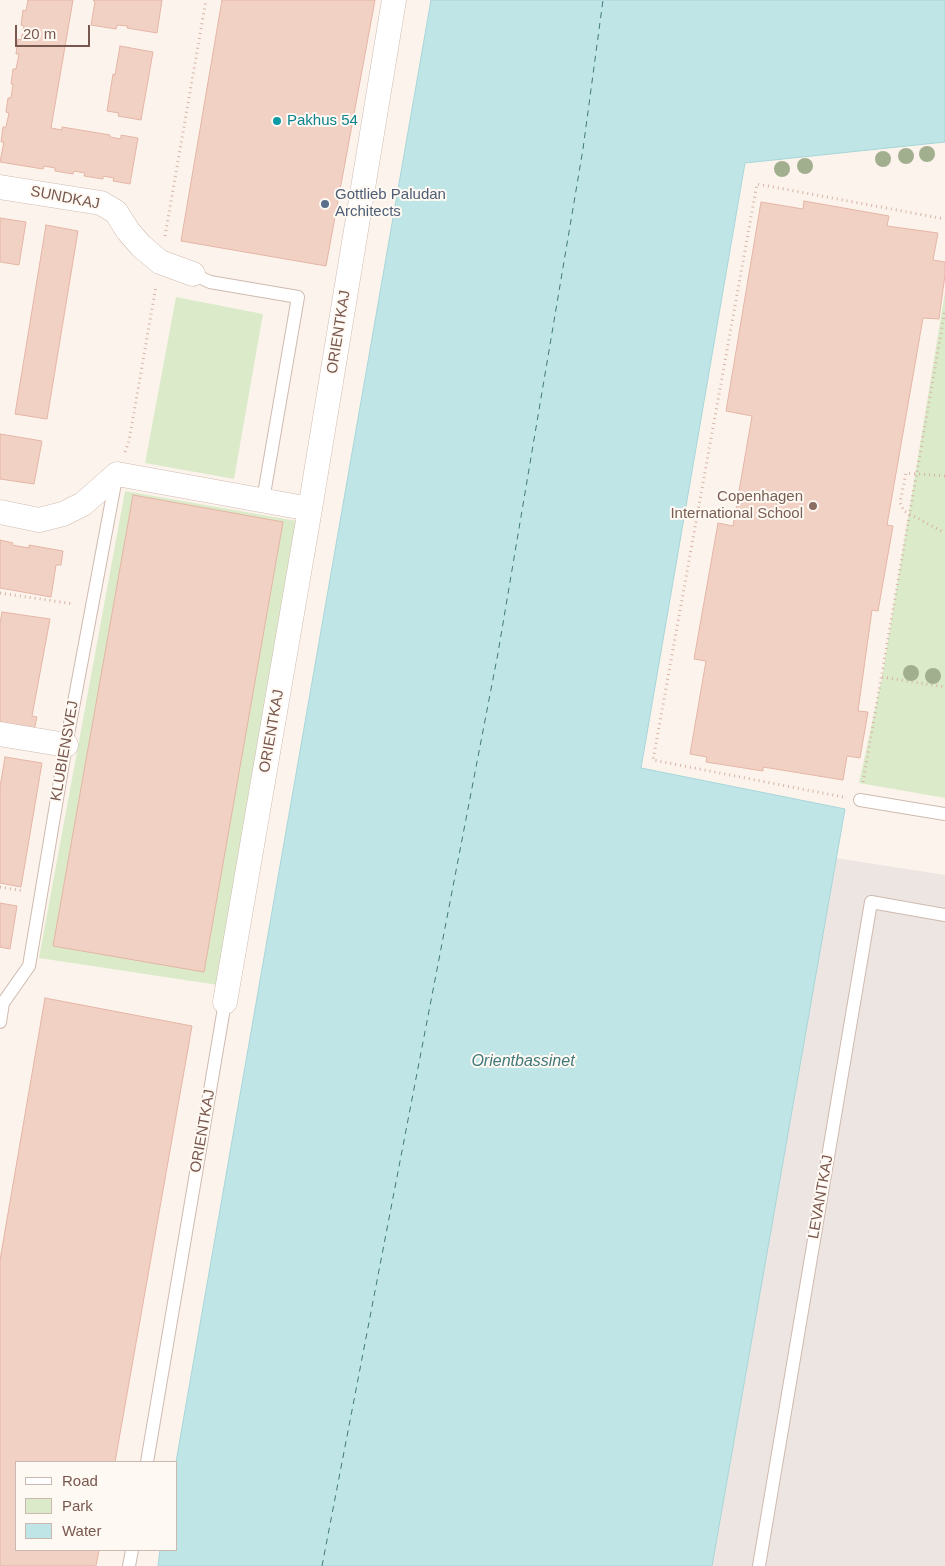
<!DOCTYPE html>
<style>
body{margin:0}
#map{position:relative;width:945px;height:1566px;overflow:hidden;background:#fcf4ec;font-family:Helvetica,sans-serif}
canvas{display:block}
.legend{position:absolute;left:15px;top:1461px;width:162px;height:90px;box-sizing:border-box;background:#fff9f3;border:1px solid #c9b9b1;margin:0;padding:6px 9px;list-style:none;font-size:15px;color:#78584e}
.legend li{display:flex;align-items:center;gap:10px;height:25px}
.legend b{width:25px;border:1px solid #c9b9b1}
.scale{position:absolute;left:15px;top:25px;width:75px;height:22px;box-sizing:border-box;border:2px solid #78584e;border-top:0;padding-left:6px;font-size:15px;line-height:18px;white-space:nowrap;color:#78584e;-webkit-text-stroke:4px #fff9f3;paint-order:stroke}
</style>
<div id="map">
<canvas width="945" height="1566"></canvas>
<ul class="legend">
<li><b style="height:6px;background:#fff"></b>Road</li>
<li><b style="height:14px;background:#dbebca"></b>Park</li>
<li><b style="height:14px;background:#c0e5e7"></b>Water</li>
</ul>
<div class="scale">20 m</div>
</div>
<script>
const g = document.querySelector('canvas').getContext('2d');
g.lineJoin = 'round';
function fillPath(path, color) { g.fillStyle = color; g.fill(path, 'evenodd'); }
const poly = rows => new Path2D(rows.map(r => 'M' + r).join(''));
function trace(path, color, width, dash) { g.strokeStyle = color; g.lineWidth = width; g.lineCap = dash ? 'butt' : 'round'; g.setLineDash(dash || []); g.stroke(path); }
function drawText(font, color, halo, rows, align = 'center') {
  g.font = font + ' Helvetica,sans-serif'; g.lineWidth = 4; g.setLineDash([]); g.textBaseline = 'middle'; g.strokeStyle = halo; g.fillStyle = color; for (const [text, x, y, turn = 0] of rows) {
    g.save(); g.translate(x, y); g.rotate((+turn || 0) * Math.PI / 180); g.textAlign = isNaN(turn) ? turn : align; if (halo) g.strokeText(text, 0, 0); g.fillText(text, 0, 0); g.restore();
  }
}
fillPath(poly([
 [836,858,945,875,945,1566,712,1566]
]), '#ece5e1');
fillPath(poly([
 [945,292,945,798,859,783,882,677],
 [176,297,263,314,234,479,145,463],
 [125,491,297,521,218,985,39,958]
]), '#dbebca');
const water = poly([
 [431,0,945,0,945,142,745,163,641,768,845,809,712,1566,158,1566,160,1550,176,1550,176,1462,431,0]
]);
fillPath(water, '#c0e5e7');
trace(water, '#a6d6d8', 1);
trace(poly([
 [322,1566,498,653,583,149,603,0]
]), '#41797c', 1, [6, 5]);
const building = poly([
 [28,0,73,0,51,128,62,130,62,127,110,135,110,137,121,139,121,135,138,138,130,184,113,181,114,178,103,176,103,179,84,176,85,173,74,171,73,174,55,171,55,168,44,166,43,169,0,162,4,142,1,142,3,127,6,127,9,113,6,112,8,98,11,98,13,84,11,84,13,69,16,69,19,54,16,54,18,39,21,40,24,26,21,25,23,10,26,11,28,0],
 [93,0,162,0,157,33,127,28,128,26,117,25,116,29,91,25,95,2,93,0],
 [222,0,375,0,326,266,181,241,222,0],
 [120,46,153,52,141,120,118,116,119,113,107,111,113,74,115,75,120,46],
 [804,201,889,216,887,226,938,233,933,260,945,262,945,275,939,319,923,318,887,525,893,526,878,611,872,610,858,711,868,712,860,758,847,756,843,780,763,767,763,771,706,762,707,757,690,754,706,661,694,659,718,523,733,526,752,416,726,411,761,202,803,209,804,201],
 [0,218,26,222,19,265,0,262,0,218],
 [46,225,78,231,47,419,15,414,46,225],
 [0,434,42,441,34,484,0,479,0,434],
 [133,495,283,522,204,972,53,946,133,495],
 [0,540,13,543,12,545,29,548,29,545,63,551,61,565,56,565,51,597,0,588,0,540],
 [2,612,50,619,32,716,37,717,33,735,0,726,0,624,2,612],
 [5,757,42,763,21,887,0,883,0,787,5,757],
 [0,903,17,906,10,949,0,947,0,903],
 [45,998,192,1026,115,1462,16,1462,16,1550,99,1550,96,1566,0,1566,0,1260,45,998]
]);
fillPath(building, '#f1d1c4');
trace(building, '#e4b5a5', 1);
const service = poly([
 [193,274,210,282,298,297,263,500],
 [860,800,945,814],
 [0,1022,3,1003,29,966,66,745,116,478],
 [147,1462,225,1002],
 [129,1566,132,1550],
 [759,1566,871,902,945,915]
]);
const minor = poly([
 [0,187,101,203,116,212,128,231,141,246,160,262,193,274],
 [0,512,39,520,63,514,83,504,117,474,310,509],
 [0,734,66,745],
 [225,1002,310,509,394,0]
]);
trace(service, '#cfbab0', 14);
trace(minor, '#cfbab0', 25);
trace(poly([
 [165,236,206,0],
 [125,452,129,441,156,286],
 [0,593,74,604],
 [882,677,945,687],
 [863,782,945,310],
 [843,797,653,760,757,184,945,219],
 [0,887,23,891]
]), '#d7b3a6', 3, [1, 4]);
trace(service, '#fff', 12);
trace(minor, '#fff', 24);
trace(poly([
 [945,476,906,473,900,503,904,511,945,533]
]), '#d7b3a6', 3, [1, 4]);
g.fillStyle = '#a2af8f';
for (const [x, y] of [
 [927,154],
 [906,156],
 [883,159],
 [805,166],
 [782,169],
 [911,673],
 [933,676]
]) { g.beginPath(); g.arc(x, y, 8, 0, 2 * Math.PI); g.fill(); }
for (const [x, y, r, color] of [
 [277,121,5,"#0f9aa8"],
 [325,204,5,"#5c6f8a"],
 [813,506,5,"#8d6e63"]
]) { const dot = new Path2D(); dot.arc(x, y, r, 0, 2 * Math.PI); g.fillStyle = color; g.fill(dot); trace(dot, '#fff9f3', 2); }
drawText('15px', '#0d838f', '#fff9f3', [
 ["Pakhus 54",287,121]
], 'left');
drawText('15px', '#4e5e75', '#fff9f3', [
 ["Gottlieb Paludan",335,195],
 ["Architects",335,212]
], 'left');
drawText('15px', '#78584e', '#fff9f3', [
 ["SUNDKAJ",65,198,11],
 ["ORIENTKAJ",339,332,-81],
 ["ORIENTKAJ",272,731,-80],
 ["KLUBIENSVEJ",65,751,-80],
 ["ORIENTKAJ",203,1131,-80],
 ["LEVANTKAJ",821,1197,-80]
]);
drawText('15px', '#785e54', '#fff9f3', [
 ["Copenhagen",803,497],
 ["International School",803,514]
], 'right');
drawText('italic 16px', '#41797c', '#fff9f3', [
 ["Orientbassinet",523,1062]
]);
</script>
